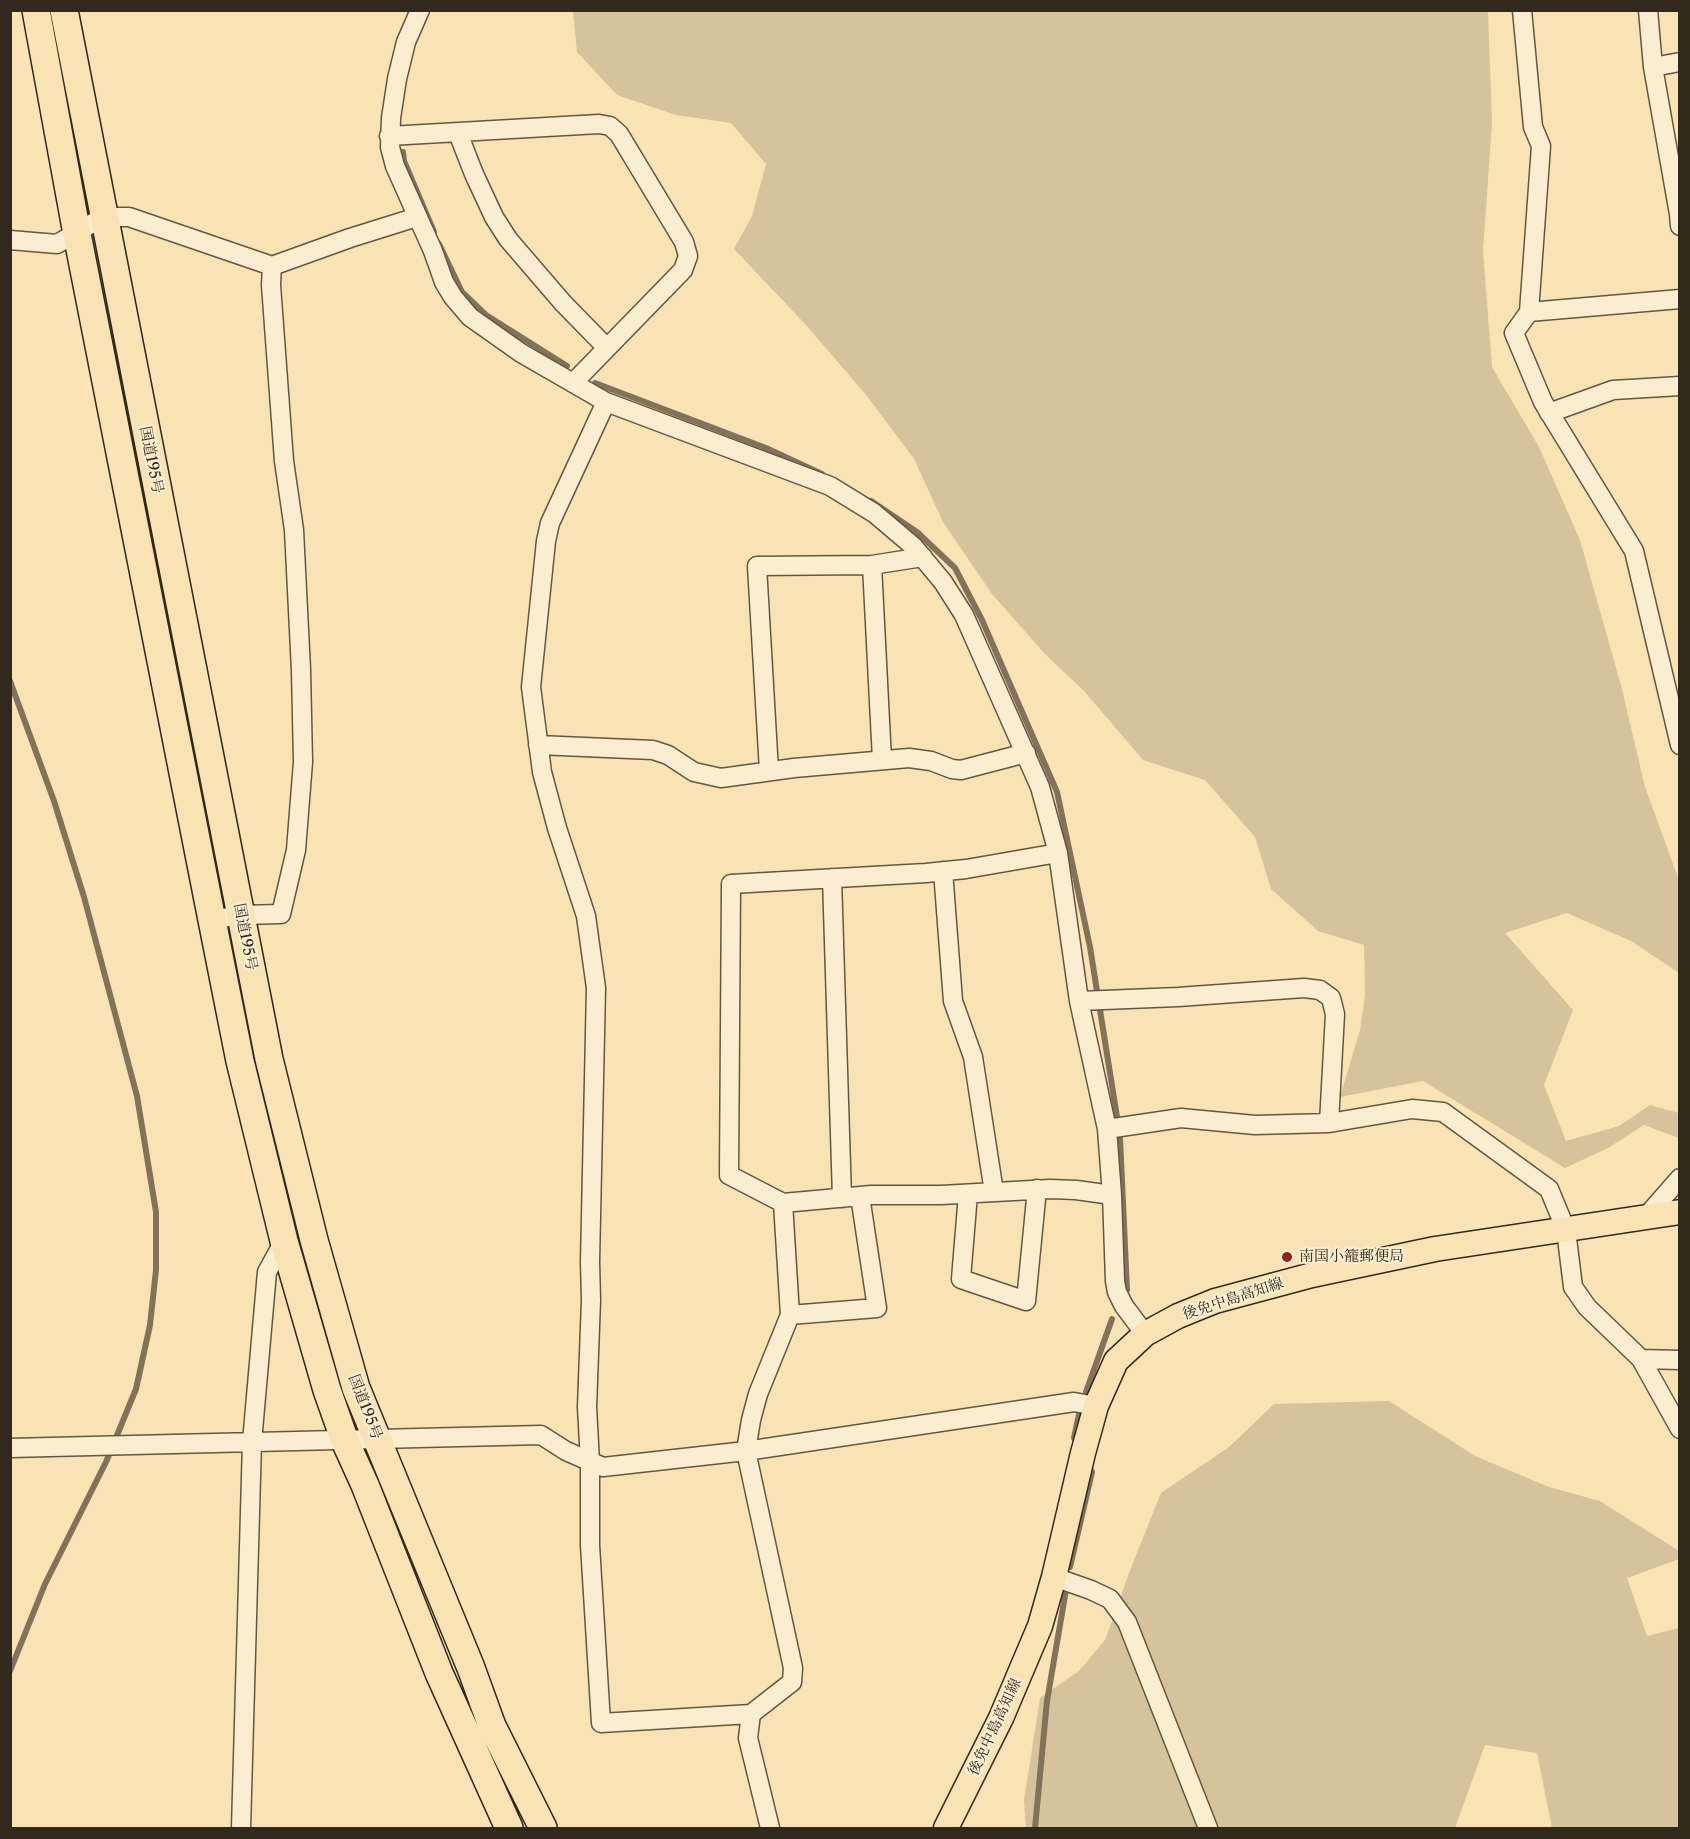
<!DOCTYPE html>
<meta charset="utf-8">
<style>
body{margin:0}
#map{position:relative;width:1690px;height:1839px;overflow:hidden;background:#f9e3b5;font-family:"Libre Caslon Text",serif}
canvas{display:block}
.frame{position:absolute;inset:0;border:12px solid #33281c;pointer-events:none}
</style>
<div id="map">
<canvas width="1690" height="1839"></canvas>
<div class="frame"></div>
</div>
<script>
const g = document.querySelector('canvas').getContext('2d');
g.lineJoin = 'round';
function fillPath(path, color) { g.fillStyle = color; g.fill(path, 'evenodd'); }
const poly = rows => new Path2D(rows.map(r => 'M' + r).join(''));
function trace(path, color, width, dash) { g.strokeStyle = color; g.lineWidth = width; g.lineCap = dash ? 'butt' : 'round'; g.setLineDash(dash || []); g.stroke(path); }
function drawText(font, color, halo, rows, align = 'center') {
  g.font = font + ' "Libre Caslon Text","Noto Serif JP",serif'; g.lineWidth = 4.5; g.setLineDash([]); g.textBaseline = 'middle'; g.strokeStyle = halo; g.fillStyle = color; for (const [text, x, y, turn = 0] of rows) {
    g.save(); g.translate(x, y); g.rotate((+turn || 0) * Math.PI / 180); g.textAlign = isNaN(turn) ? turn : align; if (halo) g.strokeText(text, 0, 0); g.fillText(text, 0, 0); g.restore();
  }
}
fillPath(poly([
 [573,11,1488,11,1492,123,1483,251,1492,367,1539,447,1580,540,1622,689,1645,787,1679,880,1679,973,1631,941,1567,913,1505,933,1573,1010,1544,1085,1566,1141,1619,1126,1650,1105,1679,1113,1679,1138,1644,1125,1608,1148,1565,1168,1423,1081,1340,1097,1360,1030,1365,996,1364,945,1318,931,1271,889,1255,837,1205,780,1143,760,1084,691,1045,654,992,594,943,522,914,459,867,396,806,325,734,249,752,216,766,164,731,123,676,115,617,95,577,52],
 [1389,1401,1475,1456,1549,1487,1600,1501,1679,1551,1679,1559,1627,1578,1647,1636,1679,1628,1679,1828,1552,1828,1537,1753,1485,1745,1455,1828,1026,1828,1024,1800,1040,1698,1079,1671,1105,1640,1132,1565,1161,1493,1229,1447,1274,1404]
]), '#d7c39b');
trace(poly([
 [403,152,404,161,434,232],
 [439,244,462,292,486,315,567,366],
 [595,383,766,448,822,474],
 [871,501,917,532,955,568,982,620,1057,792,1090,947,1117,1117],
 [10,681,54,801,84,897,137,1096,156,1212,156,1270,150,1325,136,1389,106,1462,45,1584,10,1671],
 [1120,1138,1127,1290],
 [1086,1392,1112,1319],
 [1076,1441,1074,1438,1080,1410],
 [1070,1567,1092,1472,1089,1467],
 [1035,1828,1047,1701,1066,1590]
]), '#827259', 6);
const minor = poly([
 [420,10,406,42,397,79,391,118,390,147,395,166,433,251,444,282,453,297,470,317,521,353,606,402,830,486,874,513,913,546,943,582,964,615,1040,787,1058,853,1079,1001,1107,1129,1112,1195,1115,1281,1117,1292,1124,1306,1145,1334],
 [1522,10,1533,127,1541,146,1529,312,1514,333,1543,402,1634,551,1680,745],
 [1648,10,1653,67,1679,214,1680,226],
 [1653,67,1680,62],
 [458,133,474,174,494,217,508,239,563,303,607,348],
 [389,136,599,124,610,126,619,134,684,242,688,256,683,270,573,383],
 [10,240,57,244,103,217,129,217,272,266,350,238,417,217],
 [1529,312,1680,299],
 [606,402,550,523,546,541,531,687,542,772,557,828,586,916,596,988,590,1262,591,1300,587,1407,590,1462,590,1545,601,1723,751,1714],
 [1549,413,1613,390,1680,386],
 [872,565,882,760],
 [538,745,653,750,668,755,694,772,721,778,794,768,909,758,931,761,952,769,961,770,1026,753],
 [769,771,757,566,872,565,923,557],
 [1058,853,966,869,926,873,731,884,729,1175,783,1203,871,1195,941,1195,1050,1189,1076,1190,1112,1195],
 [943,871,953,1001,973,1057,994,1192],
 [832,878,842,1198],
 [212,920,240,915,281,914,296,850,303,762,301,670,294,530,284,461,271,285,272,266],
 [1079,1001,1178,997,1304,988,1320,990,1331,998,1335,1014,1329,1123],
 [1107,1129,1181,1118,1255,1125,1329,1123,1412,1109,1443,1112,1549,1189,1566,1230,1573,1287,1587,1307,1641,1359,1680,1429],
 [968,1194,961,1279,1026,1301,1037,1189],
 [1645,1218,1680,1178],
 [790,1315,877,1308,860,1196],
 [1641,1359,1680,1360],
 [10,1448,541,1435,566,1451,603,1467,746,1451,1074,1402,1096,1406],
 [1054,1577,1091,1590,1110,1599,1127,1622,1208,1828],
 [241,1828,252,1442,267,1272,284,1241],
 [770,1828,748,1738,751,1714,792,1682,793,1668,746,1451,751,1420,758,1394,790,1315,783,1203]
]);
const major = poly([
 [946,1828,1001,1718,1040,1626,1054,1577,1083,1453,1096,1406,1116,1361,1145,1334,1178,1316,1215,1301,1312,1275,1435,1249,1680,1212]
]);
const highway = poly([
 [36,10,77,234,212,920,240,1061,284,1241,327,1390,345,1441,365,1485,439,1673,509,1828],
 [64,10,269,1059,314,1240,356,1388,471,1668,492,1726,543,1828]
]);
trace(minor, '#645742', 21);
trace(major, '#33281c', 27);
trace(highway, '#33281c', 30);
trace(minor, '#fbedcf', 18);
trace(major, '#f9e3b5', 24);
trace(highway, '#f9e3b5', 27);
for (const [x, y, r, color] of [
 [1287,1257,6,"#8f2418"]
]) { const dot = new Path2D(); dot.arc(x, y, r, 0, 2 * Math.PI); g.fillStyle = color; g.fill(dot); trace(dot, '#fbedcf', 2); }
drawText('15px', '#33281c', '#fbedcf', [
 ["国道195号",151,460,79],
 ["国道195号",245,937,79],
 ["後免中島高知線",1233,1299,-18],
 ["国道195号",365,1407,69],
 ["後免中島高知線",995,1727,-65]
]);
drawText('15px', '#33281c', '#fbedcf', [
 ["南国小籠郵便局",1299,1257]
], 'left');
</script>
